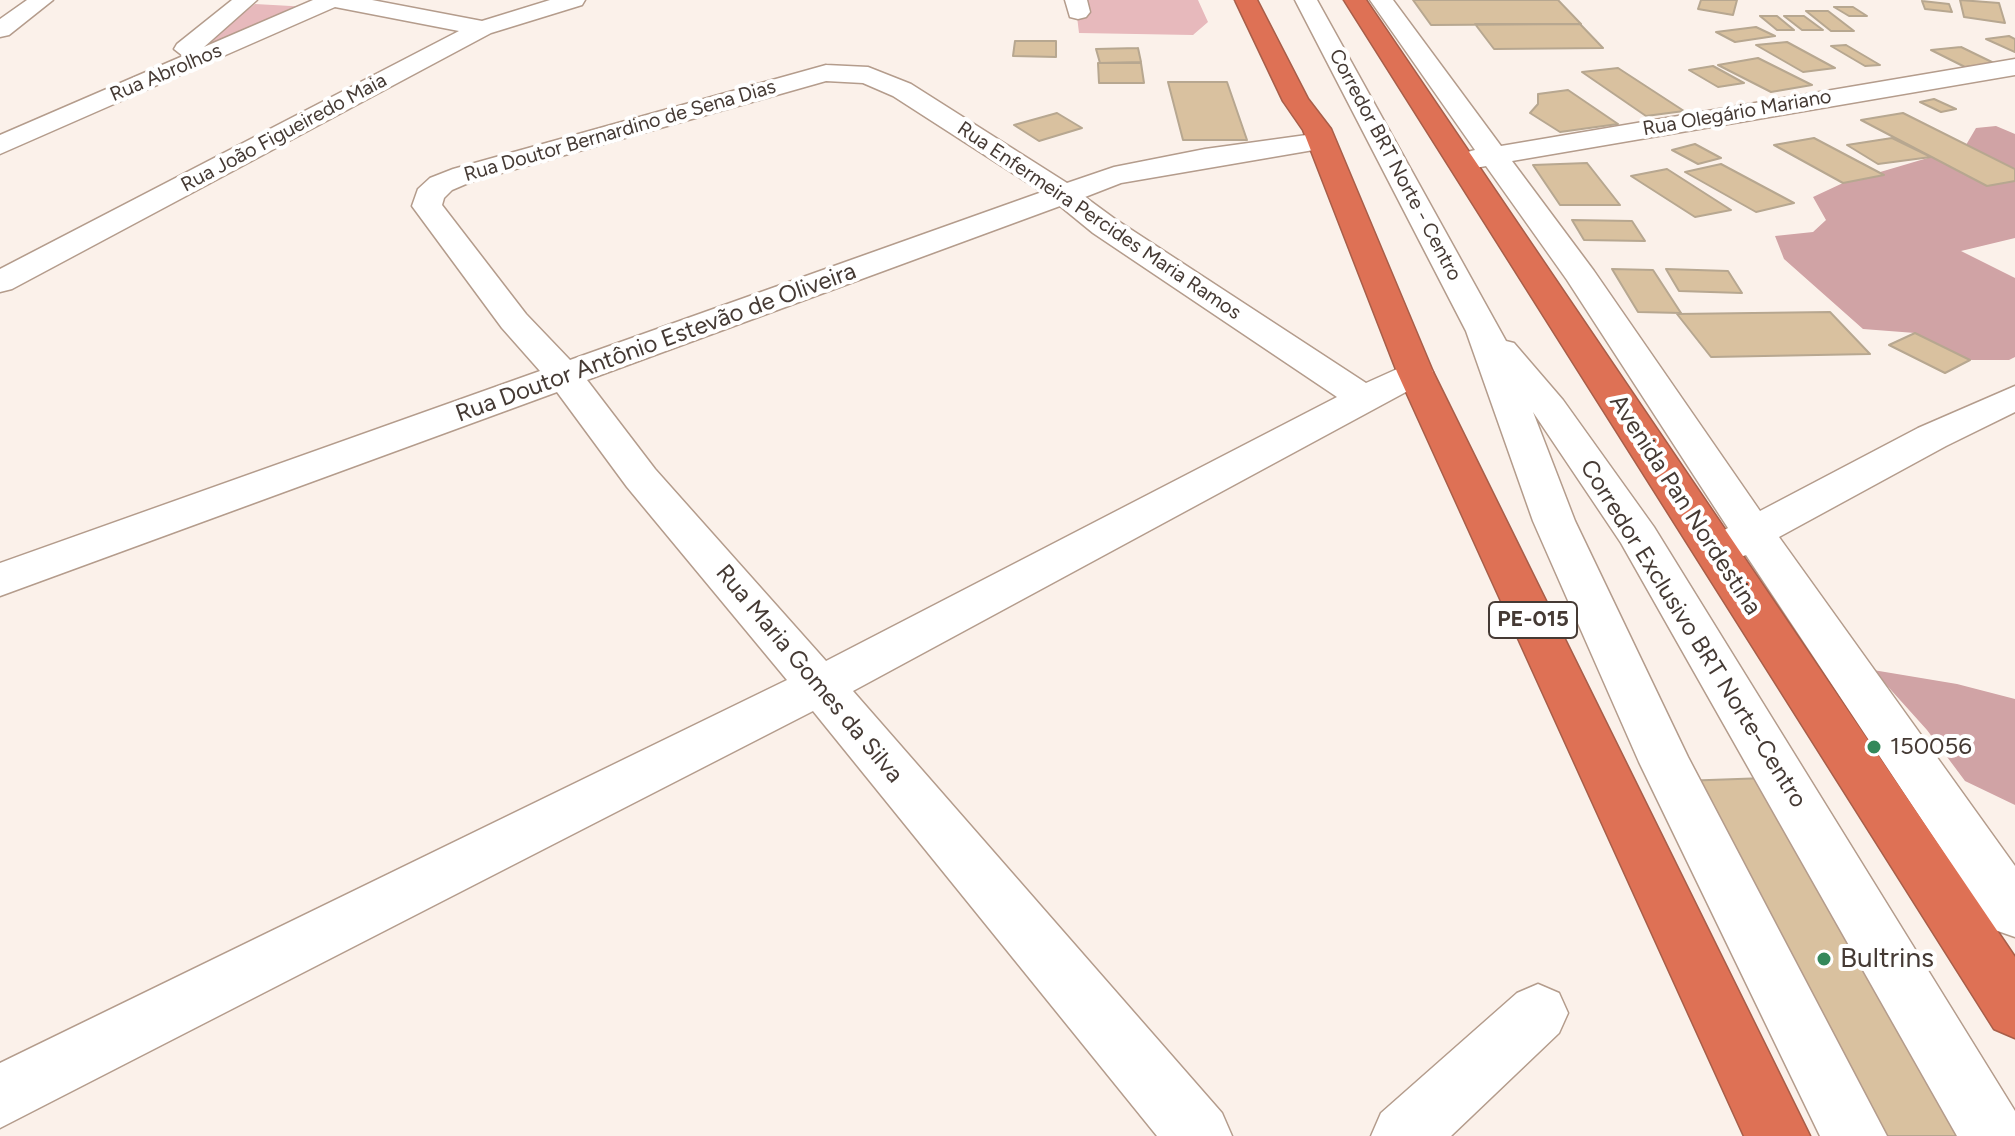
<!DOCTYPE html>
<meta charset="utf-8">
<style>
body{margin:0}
canvas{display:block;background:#fbf1ea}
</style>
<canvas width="2015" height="1136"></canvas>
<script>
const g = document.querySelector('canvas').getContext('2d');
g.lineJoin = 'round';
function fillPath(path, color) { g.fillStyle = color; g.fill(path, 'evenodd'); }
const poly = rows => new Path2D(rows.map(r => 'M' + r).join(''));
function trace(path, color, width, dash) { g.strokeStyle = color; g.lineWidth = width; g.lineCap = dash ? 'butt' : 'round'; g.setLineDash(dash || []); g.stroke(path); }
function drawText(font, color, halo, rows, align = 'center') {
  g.font = font + ' Figtree,sans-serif'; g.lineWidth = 8; g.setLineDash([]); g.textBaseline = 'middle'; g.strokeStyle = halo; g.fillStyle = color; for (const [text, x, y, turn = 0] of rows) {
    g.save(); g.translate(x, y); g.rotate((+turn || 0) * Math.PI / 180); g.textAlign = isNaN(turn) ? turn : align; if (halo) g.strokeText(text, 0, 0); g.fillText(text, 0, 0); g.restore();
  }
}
fillPath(poly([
 [1075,0,1198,0,1208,22,1193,35,1079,33],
 [255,4,309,7,167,71]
]), '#e7b9bc');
fillPath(poly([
 [1996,126,2015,134,2015,169,1966,145,1976,128],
 [1931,157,1987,186,2015,181,2015,238,1961,251,2015,278,2015,357,2009,360,1970,360,1915,333,1863,329,1784,259,1775,236,1813,232,1826,220,1813,197,1843,183],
 [1873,670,1957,684,2015,699,2015,805,1965,781,1927,730]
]), '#d0a3a5');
const building = poly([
 [1413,0,1558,0,1581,24,1431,25,1413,0],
 [1701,0,1737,0,1733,15,1698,9,1701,0],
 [1960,0,1999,3,2005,23,1964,17,1960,0],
 [1922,1,1949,4,1952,12,1925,9,1922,1],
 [1834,7,1853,7,1867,16,1849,16,1834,7],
 [1806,11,1828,11,1854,31,1831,31,1806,11],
 [1760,16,1777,16,1794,30,1777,30,1760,16],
 [1784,16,1804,16,1823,30,1802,30,1784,16],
 [1475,24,1580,24,1603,48,1494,49,1475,24],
 [1756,27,1775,36,1735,42,1716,32,1756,27],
 [2009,36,2015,39,2015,52,1986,39,2009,36],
 [1015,41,1056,41,1056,57,1013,56,1015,41],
 [1787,42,1835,68,1803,72,1756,45,1787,42],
 [1846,45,1880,65,1865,66,1831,46,1846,45],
 [1961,47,1996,64,1965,67,1931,50,1961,47],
 [1138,48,1141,62,1100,63,1096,49,1138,48],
 [1758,58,1812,85,1771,92,1718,65,1758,58],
 [1098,63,1141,63,1144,83,1099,83,1098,63],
 [1713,66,1744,83,1718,87,1689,70,1713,66],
 [1618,68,1684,111,1646,116,1582,72,1618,68],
 [1168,82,1227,82,1247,140,1183,140,1168,82],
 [1568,90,1618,124,1560,132,1530,113,1538,104,1538,94,1568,90],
 [1934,99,1956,109,1941,112,1920,102,1934,99],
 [1057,113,1082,128,1039,141,1014,125,1057,113],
 [1903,113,2015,169,2015,181,1987,186,1861,120,1903,113],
 [1814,138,1884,175,1843,183,1774,145,1814,138],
 [1892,138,1931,157,1878,164,1847,145,1892,138],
 [1695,144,1721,158,1698,164,1672,150,1695,144],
 [1587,163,1620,205,1560,205,1533,165,1587,163],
 [1721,164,1794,203,1756,212,1685,172,1721,164],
 [1667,169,1731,210,1695,217,1631,176,1667,169],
 [1572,220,1632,221,1645,241,1584,240,1572,220],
 [1612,269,1653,270,1681,313,1638,312,1612,269],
 [1666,269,1728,271,1742,293,1679,291,1666,269],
 [1830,312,1870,354,1711,357,1677,314,1830,312],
 [1915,333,1970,360,1945,373,1889,345,1915,333],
 [1766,778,1978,1136,1870,1136,1681,781,1766,778]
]);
fillPath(building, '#d9c19f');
trace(building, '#b7a790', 2);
const minor = poly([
 [27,0,53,0,9,35,0,37,0,19,27,0],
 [232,0,257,0,204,47,313,0,372,0,482,21,550,0,585,0,582,5,491,33,12,289,0,292,0,269,459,31,335,7,0,154,0,135,183,56,174,49,177,44,232,0],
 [1065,0,1087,0,1090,12,1086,17,1078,19,1070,17,1065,0],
 [1295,0,1317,0,1506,341,1514,343,1563,400,1654,527,2015,1111,2015,1136,1957,1136,1621,543,1533,412,1575,521,1688,757,1887,1136,1820,1136,1639,762,1533,521,1466,331,1295,0],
 [1370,0,1393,0,1501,146,2015,59,2015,75,1512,161,1594,271,1760,511,1918,428,2015,386,2015,412,1946,446,1779,537,2015,866,2015,937,1995,930,1746,555,1729,561,1714,556,1707,546,1714,536,1728,528,1567,280,1486,166,1470,169,1460,166,1456,160,1460,154,1475,150,1370,0],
 [826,65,868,67,911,84,1067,183,1114,167,1205,149,1321,133,1331,135,1335,141,1331,147,1121,183,1085,197,1115,219,1366,383,1415,361,1428,364,1433,372,1428,380,853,691,1222,1113,1232,1136,1157,1136,813,711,0,1128,0,1063,787,680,627,487,557,392,0,596,0,563,540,371,502,328,412,206,418,189,430,178,453,169,826,65],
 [826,81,863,83,893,96,1042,192,570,360,526,314,442,205,444,198,452,190,473,181,826,81],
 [1060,206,1093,233,1337,397,826,661,655,469,587,380,1060,206],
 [1538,984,1559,993,1568,1013,1559,1033,1451,1136,1371,1136,1381,1113,1517,993,1538,984]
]);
const highway = poly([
 [1235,0,1257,0,1308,99,1331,129,1433,372,1810,1136,1744,1136,1397,372,1303,130,1283,101,1235,0],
 [1344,0,1366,0,2015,957,2015,1038,1994,1029,1344,0]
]);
trace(minor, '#b49c8c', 3);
trace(highway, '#a85e49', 3);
fillPath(minor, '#fff');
fillPath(highway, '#de7155');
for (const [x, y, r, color] of [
 [1874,747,8,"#34885a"],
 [1824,959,8,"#34885a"]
]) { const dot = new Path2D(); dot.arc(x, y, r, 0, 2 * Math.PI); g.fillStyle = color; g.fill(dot); trace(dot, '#fff', 3); }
drawText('20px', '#453a34', '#fff', [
 ["Rua Abrolhos",166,73,-23],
 ["Rua Olegário Mariano",1737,113,-10],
 ["Rua Doutor Bernardino de Sena Dias",620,131,-16],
 ["Rua João Figueiredo Maia",284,133,-28],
 ["Corredor BRT Norte - Centro",1395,165,62],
 ["Rua Enfermeira Percides Maria Ramos",1099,221,34]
]);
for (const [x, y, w] of [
 [1533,620,88]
]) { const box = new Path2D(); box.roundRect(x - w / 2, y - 18, w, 36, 6); g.fillStyle = '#fff'; g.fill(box); trace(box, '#453a34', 2); }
drawText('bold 22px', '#453a34', null, [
 ["PE-015",1533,620]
]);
drawText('24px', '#453a34', '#fff', [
 ["Rua Doutor Antônio Estevão de Oliveira",656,343,-20],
 ["Avenida Pan Nordestina",1685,505,57],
 ["Corredor Exclusivo BRT Norte-Centro",1693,634,58],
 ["Rua Maria Gomes da Silva",809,674,50]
]);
drawText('24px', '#453a34', '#fff', [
 ["150056",1890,747]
], 'left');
drawText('28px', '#453a34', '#fff', [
 ["Bultrins",1840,959]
], 'left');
</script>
